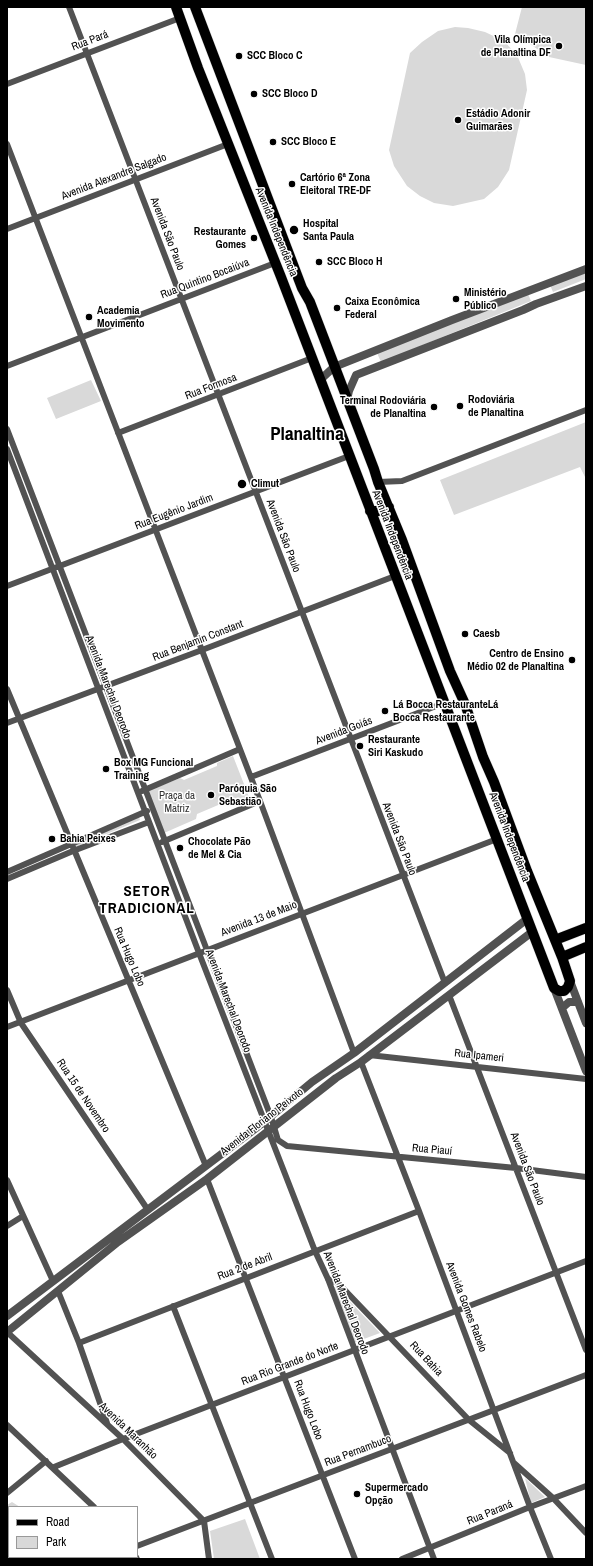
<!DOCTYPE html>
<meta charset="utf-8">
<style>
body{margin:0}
#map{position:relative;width:593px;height:1566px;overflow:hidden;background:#fff;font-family:"Archivo Narrow",sans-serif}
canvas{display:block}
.frame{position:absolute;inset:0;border:8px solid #000;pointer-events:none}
.legend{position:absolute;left:8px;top:1506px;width:130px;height:52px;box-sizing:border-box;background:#fff;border:1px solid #999;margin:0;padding:5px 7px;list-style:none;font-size:12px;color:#000}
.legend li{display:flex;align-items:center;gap:8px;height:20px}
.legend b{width:20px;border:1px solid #999}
</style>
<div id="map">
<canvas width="593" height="1566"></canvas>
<div class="frame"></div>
<ul class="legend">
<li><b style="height:5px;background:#000"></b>Road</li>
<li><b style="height:11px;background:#d9d9d9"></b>Park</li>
</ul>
</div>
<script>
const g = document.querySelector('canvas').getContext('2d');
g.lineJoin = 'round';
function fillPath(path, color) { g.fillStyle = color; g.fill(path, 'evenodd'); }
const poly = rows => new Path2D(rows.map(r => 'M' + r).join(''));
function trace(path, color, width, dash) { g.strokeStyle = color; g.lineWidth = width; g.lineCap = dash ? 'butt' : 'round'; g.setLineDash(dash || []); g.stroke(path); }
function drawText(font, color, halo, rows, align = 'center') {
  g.font = font + ' "Archivo Narrow",sans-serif'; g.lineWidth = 3; g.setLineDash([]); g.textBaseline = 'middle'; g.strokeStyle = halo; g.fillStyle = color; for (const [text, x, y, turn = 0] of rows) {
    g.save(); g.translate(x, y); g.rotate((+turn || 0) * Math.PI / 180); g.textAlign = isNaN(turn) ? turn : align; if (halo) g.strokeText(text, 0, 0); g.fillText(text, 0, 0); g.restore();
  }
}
fillPath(poly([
 [522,7,586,7,586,65,549,57,515,34],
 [455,27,468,28,485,32,504,41,517,55,525,74,527,90,509,170,498,187,484,199,453,206,434,203,420,196,407,186,394,166,389,150,410,53,422,42,438,31],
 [586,271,586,279,553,292,550,285],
 [528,294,531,301,381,362,377,353],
 [91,380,101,401,56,419,47,398],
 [586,422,586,479,580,467,454,515,440,480],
 [233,756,249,797,234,803,230,800,197,814,196,819,164,833,148,791,180,778,184,780,217,766,217,763],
 [139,817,140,820,76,847,75,844],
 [331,1287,336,1287,380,1333,353,1343],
 [525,1478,545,1497,531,1503],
 [12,1502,20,1507,9,1507,9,1557,60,1557,60,1559,7,1559,7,1505],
 [245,1519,260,1559,214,1559,210,1531]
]), '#d9d9d9');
const primary = poly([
 [176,7,198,68,281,277,554,988,559,991,564,991,568,987,570,981,562,957,527,871,494,782,483,757,465,704,450,671,402,540,378,482,374,469,310,302,302,288,195,7],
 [370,511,381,511,389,507],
 [555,940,586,928],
 [562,957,586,947]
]);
trace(primary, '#dbdbdb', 11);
trace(poly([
 [69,7,445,983],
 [7,84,180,18],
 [7,144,260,801,354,1053],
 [7,229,228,144],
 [7,366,275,263],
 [7,429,271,1117,278,1140,287,1146,516,1168,586,1177],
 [118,433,312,358],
 [7,449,199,953,315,1251,328,1279,434,1559],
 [378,482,402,481,586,410],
 [7,586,349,456],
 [7,689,206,1166],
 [7,723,202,650,395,576],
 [251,777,444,703],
 [142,791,240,749],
 [162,842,260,801],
 [7,872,147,811],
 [7,879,73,851,149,822],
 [7,990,21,1023,148,1210],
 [449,995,586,1350],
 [7,1027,497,839],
 [369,1055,586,1079],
 [361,1062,419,1211,530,1507,551,1559],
 [207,1179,355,1559],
 [7,1180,53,1281],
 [7,1226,23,1216],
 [328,1279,338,1283,469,1420,510,1453],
 [58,1291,79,1343,107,1423],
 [173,1306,272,1559],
 [7,1332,123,1439,204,1521,209,1559],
 [79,1343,419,1211],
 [7,1425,94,1507],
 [514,1463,553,1498,586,1533],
 [54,1467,123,1439,586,1261],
 [7,1493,46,1461],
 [137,1546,586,1375],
 [136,1557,137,1559],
 [103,1559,108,1557],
 [402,1559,530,1507,586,1486]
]), '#525252', 6);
trace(poly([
 [320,380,334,367,452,320,586,269],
 [347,400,349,391,356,375,523,310,536,304,586,286],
 [570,981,586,1023],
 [554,988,586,1071],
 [562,1008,569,1002,578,1002],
 [7,1316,264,1122,312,1082,354,1053,527,919],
 [7,1332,118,1242,207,1179,336,1078,361,1062,532,932]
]), '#525252', 8);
trace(primary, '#000', 10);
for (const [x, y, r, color] of [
 [559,46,4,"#000"],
 [239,56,4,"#000"],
 [254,94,4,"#000"],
 [458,120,4,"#000"],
 [273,142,4,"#000"],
 [292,184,4,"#000"],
 [294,230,5,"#000"],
 [254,238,4,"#000"],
 [319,262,4,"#000"],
 [456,299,4,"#000"],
 [337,308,4,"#000"],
 [89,317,4,"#000"],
 [460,406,4,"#000"],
 [434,407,4,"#000"],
 [242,484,5,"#000"],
 [465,634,4,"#000"],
 [572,660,4,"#000"],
 [385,711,4,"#000"],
 [360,746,4,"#000"],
 [106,769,4,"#000"],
 [211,795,4,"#000"],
 [52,839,4,"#000"],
 [180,848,4,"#000"],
 [357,1494,4,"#000"]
]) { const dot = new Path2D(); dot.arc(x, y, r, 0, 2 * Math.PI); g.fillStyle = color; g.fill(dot); trace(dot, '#fff', 1.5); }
drawText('bold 11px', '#000', '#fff', [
 ["Vila Olímpica",551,40,"right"],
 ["de Planaltina DF",551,53,"right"],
 ["SCC Bloco C",247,56],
 ["SCC Bloco D",262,94],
 ["Estádio Adonir",466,114],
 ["Guimarães",466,127],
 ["SCC Bloco E",281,142],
 ["Cartório 6ª Zona",300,178],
 ["Eleitoral TRE-DF",300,191],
 ["Hospital",303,224],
 ["Santa Paula",303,237],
 ["Restaurante",246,232,"right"],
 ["Gomes",246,245,"right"],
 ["SCC Bloco H",327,262],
 ["Ministério",464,293],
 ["Público",464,306],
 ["Caixa Econômica",345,302],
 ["Federal",345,315],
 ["Academia",97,311],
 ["Movimento",97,324],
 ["Rodoviária",468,400],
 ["de Planaltina",468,413],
 ["Terminal Rodoviária",426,401,"right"],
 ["de Planaltina",426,414,"right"],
 ["Climut",251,484],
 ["Caesb",473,634],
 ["Centro de Ensino",564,654,"right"],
 ["Médio 02 de Planaltina",564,667,"right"],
 ["Lá Bocca RestauranteLá",393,705],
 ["Bocca Restaurante",393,718],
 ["Restaurante",368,740],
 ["Siri Kaskudo",368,753],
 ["Box MG Funcional",114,763],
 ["Training",114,776],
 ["Paróquia São",219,789],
 ["Sebastião",219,802],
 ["Bahia Peixes",60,839],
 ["Chocolate Pão",188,842],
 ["de Mel & Cia",188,855],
 ["Supermercado",365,1488],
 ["Opção",365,1501]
], 'left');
drawText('11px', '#000', '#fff', [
 ["Rua Pará",90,41,-21],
 ["Avenida Alexandre Salgado",114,177,-21],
 ["Avenida Independência",276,232,68],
 ["Avenida São Paulo",167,234,69],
 ["Rua Quintino Bocaiúva",205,279,-21],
 ["Rua Formosa",211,387,-21],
 ["Rua Eugênio Jardim",174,512,-21],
 ["Avenida Independência",392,535,69],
 ["Avenida São Paulo",283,536,69],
 ["Rua Benjamin Constant",198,641,-21],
 ["Avenida Marechal Deorodo",108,687,69],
 ["Avenida Goiás",344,731,-21],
 ["Avenida Independência",509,837,69],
 ["Avenida São Paulo",399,839,69],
 ["Avenida 13 de Maio",259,919,-21],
 ["Rua Hugo Lobo",129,957,67],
 ["Avenida Marechal Deorodo",228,1001,69],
 ["Rua Ipameri",479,1056,6],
 ["Rua 15 de Novembro",83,1096,56],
 ["Avenida Floriano Peixoto",262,1122,-38],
 ["Rua Piauí",432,1150,5],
 ["Avenida São Paulo",527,1169,69],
 ["Rua 2 de Abril",245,1267,-21],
 ["Avenida Marechal Deorodo",346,1303,69],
 ["Avenida Gomes Rabelo",466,1307,69],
 ["Rua Bahia",426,1359,47],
 ["Rua Rio Grande do Norte",290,1364,-21],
 ["Rua Hugo Lobo",308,1410,69],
 ["Avenida Maranhão",128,1431,44],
 ["Rua Pernambuco",358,1451,-21],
 ["Rua Paraná",490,1513,-22]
]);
drawText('11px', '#303030', '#fff', [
 ["Praça da",177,796],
 ["Matriz",177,809]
]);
g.letterSpacing = '1px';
drawText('bold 15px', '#000', '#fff', [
 ["SETOR",147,892],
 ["TRADICIONAL",147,909]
]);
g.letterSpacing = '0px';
drawText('bold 19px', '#000', '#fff', [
 ["Planaltina",307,435]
]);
</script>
